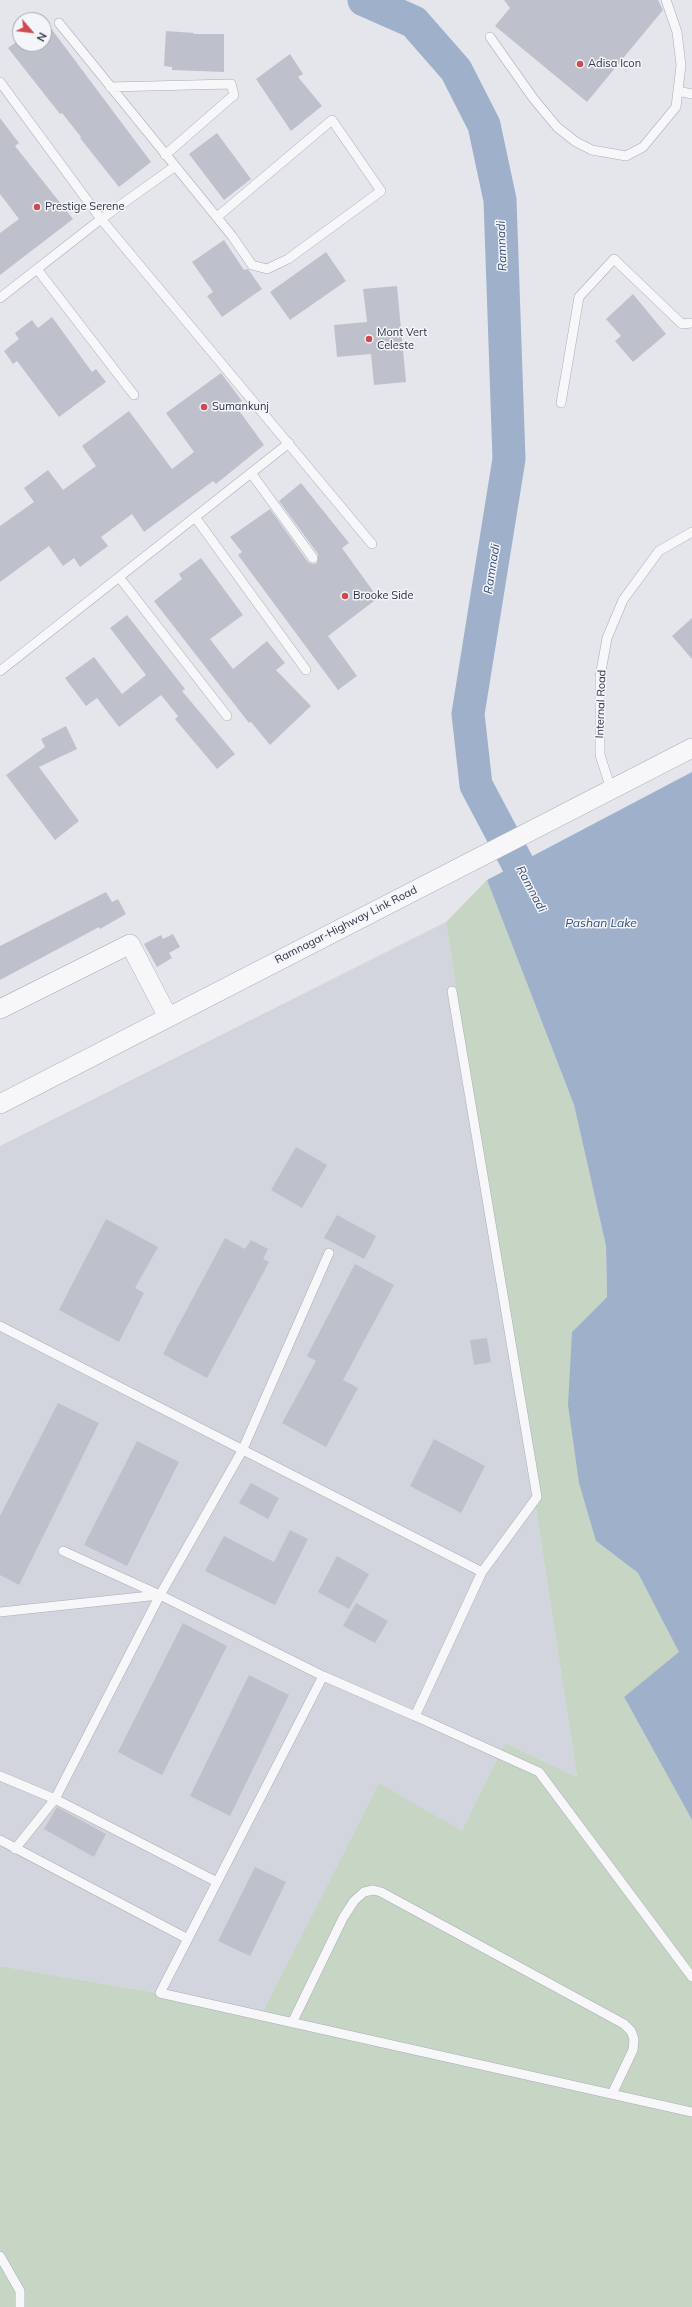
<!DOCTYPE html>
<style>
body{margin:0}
#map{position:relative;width:692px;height:2307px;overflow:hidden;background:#e4e6ec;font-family:Mulish,sans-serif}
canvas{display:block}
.north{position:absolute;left:12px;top:12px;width:40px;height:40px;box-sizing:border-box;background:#f4f5f9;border:1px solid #a4a7b1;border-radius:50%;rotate:118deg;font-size:11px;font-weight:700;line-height:16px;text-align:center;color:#2b3144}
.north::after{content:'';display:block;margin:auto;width:14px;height:18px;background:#cf4a4f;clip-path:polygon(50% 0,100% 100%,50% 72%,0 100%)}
</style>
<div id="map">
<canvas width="692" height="2307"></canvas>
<div class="north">N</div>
</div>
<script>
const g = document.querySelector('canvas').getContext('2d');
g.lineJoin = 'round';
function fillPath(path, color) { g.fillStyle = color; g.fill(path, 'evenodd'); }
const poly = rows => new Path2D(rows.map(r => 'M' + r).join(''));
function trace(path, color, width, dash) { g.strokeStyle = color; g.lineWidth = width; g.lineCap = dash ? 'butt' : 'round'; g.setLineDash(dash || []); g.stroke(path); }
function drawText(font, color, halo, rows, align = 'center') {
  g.font = font + ' Mulish,sans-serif'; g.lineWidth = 3; g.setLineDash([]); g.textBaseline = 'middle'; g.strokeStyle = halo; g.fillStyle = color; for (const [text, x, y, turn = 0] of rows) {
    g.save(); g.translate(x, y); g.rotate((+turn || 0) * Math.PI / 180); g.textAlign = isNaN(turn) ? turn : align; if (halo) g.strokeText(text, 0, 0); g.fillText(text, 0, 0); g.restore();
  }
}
fillPath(poly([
 [446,922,577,1777,505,1743,462,1832,379,1783,263,2011,0,1966,0,1146]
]), '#d2d5de');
fillPath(poly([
 [487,880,574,1105,606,1246,607,1297,572,1332,596,1541,638,1573,680,1652,624,1697,692,1820,692,2307,0,2307,0,1966,263,2011,379,1783,462,1831,505,1743,577,1777,446,922]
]), '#c7d5c5');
fillPath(poly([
 [692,772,692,1820,624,1697,679,1652,638,1573,596,1541,579,1483,568,1405,572,1332,607,1297,606,1246,574,1105,487,880]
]), '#9fb0cb');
trace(poly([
 [364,0,414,22,456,70,484,125,500,200,509,459,468,714,476,785,539,904]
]), '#9fb0cb', 33);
fillPath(poly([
 [504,0,658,0,663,10,587,102,495,26,510,8],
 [44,19,151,162,119,187,80,138,81,137,62,113,60,114,8,48,20,39,20,44,44,44],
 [166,31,194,33,193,34,224,34,224,72,172,70,172,67,164,66],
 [290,54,303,74,298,77,322,106,291,131,256,79],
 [0,118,19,143,15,146,73,219,0,275,0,233,19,219,0,194],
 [217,133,251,179,224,200,189,154],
 [224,240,244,270,248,269,262,289,222,317,207,296,213,292,192,262],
 [326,252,346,281,290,320,270,292],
 [397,286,406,382,374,385,371,354,337,357,334,325,367,322,363,289],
 [633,294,666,334,633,362,615,341,621,336,606,319],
 [52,317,92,372,96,369,106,382,59,417,17,361,13,364,4,351,19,339,15,333,32,320,38,328],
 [221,373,242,401,235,405,264,445,216,484,213,481,144,532,132,514,101,537,108,546,80,567,74,558,63,566,49,546,0,582,0,526,34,502,24,488,48,470,63,490,96,466,82,446,129,411,172,469,194,452,166,413],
 [301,483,349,543,342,548,378,598,328,636,357,676,338,690,238,555,242,552,230,537,270,509,308,562,313,564,317,563,318,554,279,501],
 [201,558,243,615,210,639,233,669,267,641,285,663,276,670,311,706,270,745,251,722,249,723,154,601,182,579,179,574],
 [127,615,185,689,182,691,235,754,217,769,175,719,178,716,161,695,119,727,97,698,86,706,65,678,94,657,122,694,146,675,110,628],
 [692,618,692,659,672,636],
 [66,726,77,749,39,767,79,821,55,840,6,775,45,747,41,739],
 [106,892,112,902,118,899,126,914,100,929,99,927,0,980,0,946],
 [173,934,180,947,169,953,172,958,157,967,144,944,161,935,163,939],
 [296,1147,327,1165,302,1208,271,1190],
 [337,1215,376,1236,364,1259,324,1238],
 [106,1219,158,1247,135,1288,144,1293,119,1342,59,1310],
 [225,1238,245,1249,251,1240,268,1249,263,1259,269,1262,207,1378,163,1354],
 [355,1264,394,1285,343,1380,358,1388,326,1447,282,1423,316,1361,307,1356],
 [487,1338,491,1362,474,1365,470,1340],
 [58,1403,99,1423,19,1585,0,1575,0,1516],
 [434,1439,485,1466,461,1513,410,1486],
 [137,1441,179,1462,127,1566,84,1545],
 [251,1483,279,1498,268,1519,239,1503],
 [290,1530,308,1539,275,1605,205,1571,224,1536,274,1562],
 [337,1556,369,1574,349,1609,318,1592],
 [356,1603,388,1621,375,1643,343,1626],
 [183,1623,227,1646,162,1775,118,1752],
 [249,1675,289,1695,230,1816,190,1796],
 [57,1807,106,1834,94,1857,44,1829],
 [255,1867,286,1882,250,1956,218,1941]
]), '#bec1cc');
const lane = poly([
 [59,23,232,236,252,265,267,269,288,259,381,191,332,120,217,217],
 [490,37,533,98,557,127,576,142,592,150,626,156,643,147,676,107,681,65,677,32,666,0],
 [0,82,101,219,372,544],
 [110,87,231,84,234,95,165,155],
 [678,91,692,94],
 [37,269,134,395],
 [0,298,101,219,174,167],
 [561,403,579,297,614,259,682,324,692,323],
 [251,473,313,558],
 [195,517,306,670],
 [119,577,227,716],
 [0,671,289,443],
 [611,789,600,755,600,677,607,638,623,600,659,551,692,532],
 [452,991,537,1497,482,1572,415,1716,539,1772,692,1977],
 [0,1326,482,1572],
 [63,1551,160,1595,323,1676,415,1716],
 [0,1612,159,1595],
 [323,1676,160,1993,692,2112],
 [0,1776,55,1799,217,1882],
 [0,1840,188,1939],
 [15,1849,55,1799,160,1595,242,1451,329,1253],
 [292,2023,343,1918,354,1901,364,1892,373,1890,381,1892,624,2024,631,2031,634,2039,633,2050,612,2094],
 [0,2256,20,2291,20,2307]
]);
const street = poly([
 [0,1009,130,944,168,1017],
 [0,1104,692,748]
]);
trace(lane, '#a9acb6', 10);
trace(street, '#a9acb6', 20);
trace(lane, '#f7f7fa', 9);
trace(street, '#f7f7fa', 19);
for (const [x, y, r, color] of [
 [580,64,4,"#cf4a4f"],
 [37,207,4,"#cf4a4f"],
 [369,339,4,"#cf4a4f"],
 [204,407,4,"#cf4a4f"],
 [345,596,4,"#cf4a4f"]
]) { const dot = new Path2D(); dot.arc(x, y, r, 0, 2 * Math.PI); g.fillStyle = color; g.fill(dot); trace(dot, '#f4f5f9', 1.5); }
drawText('11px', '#2b3144', '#f4f5f9', [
 ["Adisa Icon",588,64],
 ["Prestige Serene",45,207],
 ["Mont Vert",377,333],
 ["Celeste",377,346],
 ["Sumankunj",212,407],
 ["Brooke Side",353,596]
], 'left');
drawText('11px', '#2b3144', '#f4f5f9', [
 ["Internal Road",601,704,-88],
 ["Ramnagar-Highway Link Road",346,925,-27]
]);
drawText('italic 12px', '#344c79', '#f4f5f9', [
 ["Ramnadi",502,246,-92],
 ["Ramnadi",492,569,-81],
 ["Ramnadi",531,889,62],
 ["Pashan Lake",601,923]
]);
</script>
